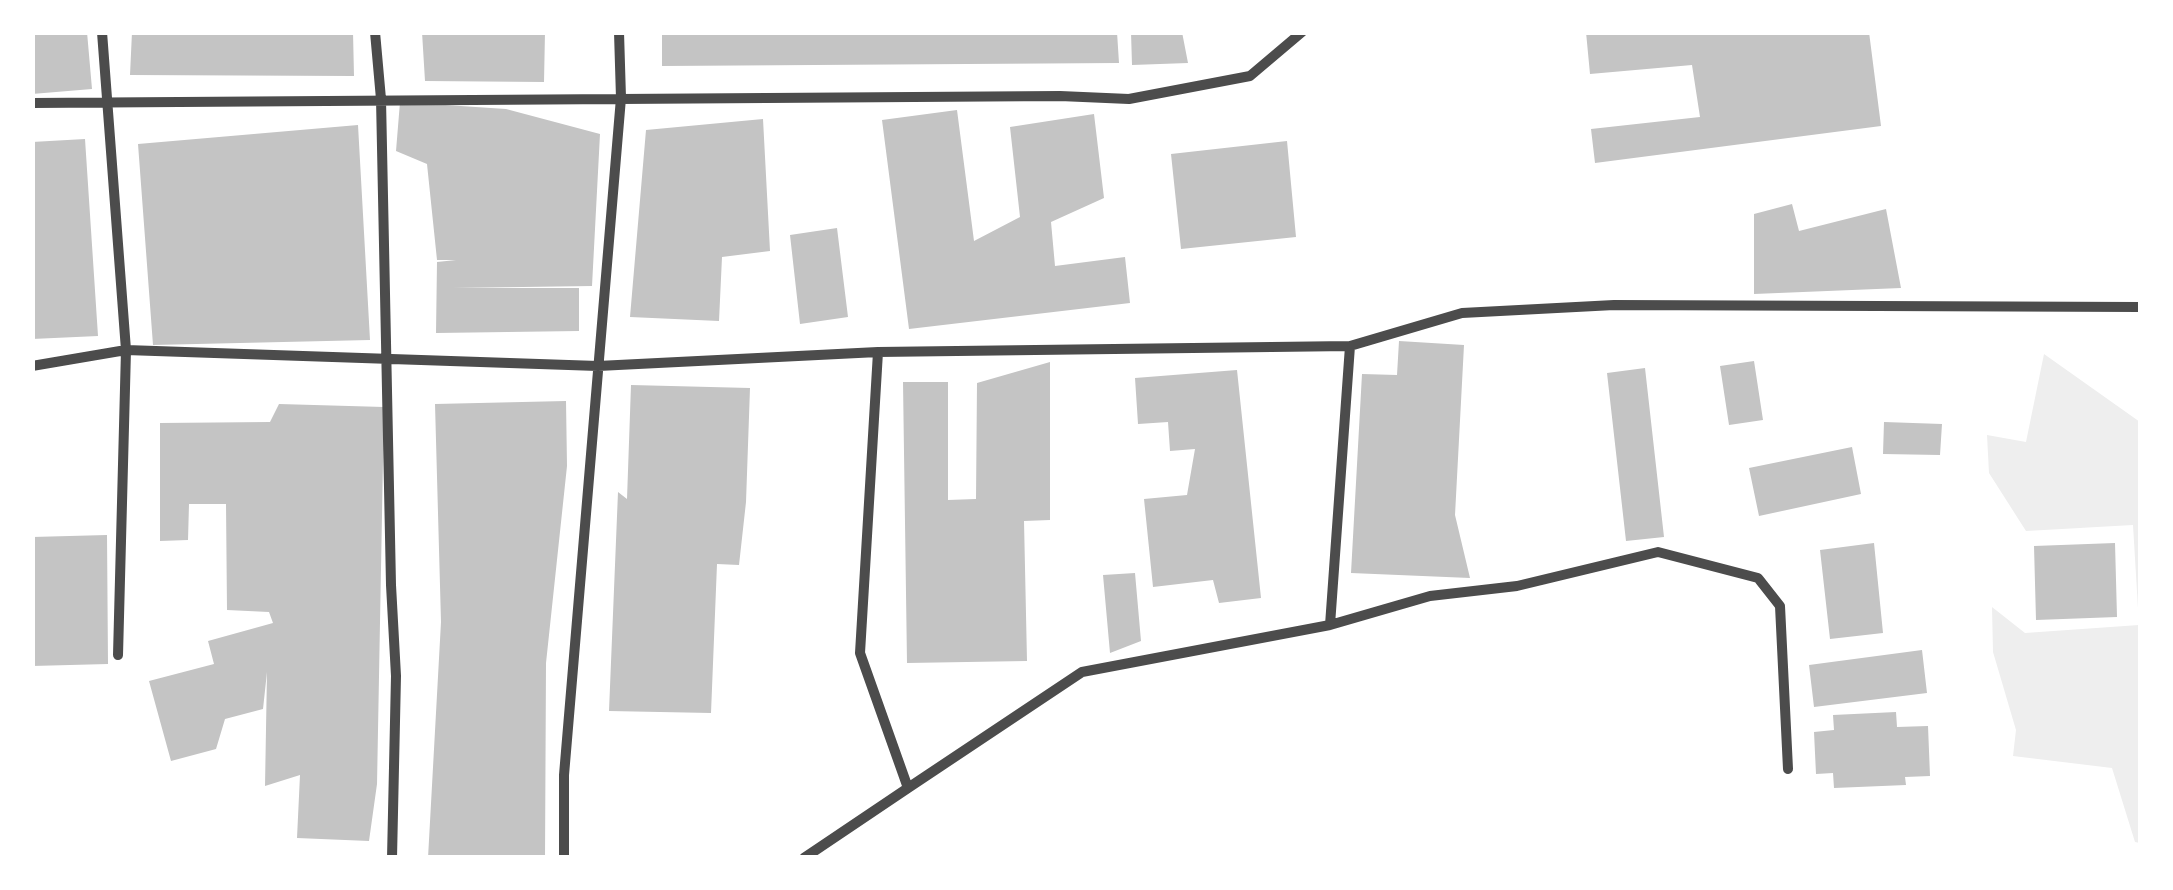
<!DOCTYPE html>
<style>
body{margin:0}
#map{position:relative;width:2173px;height:890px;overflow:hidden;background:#fff;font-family:Quicksand,sans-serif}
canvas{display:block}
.frame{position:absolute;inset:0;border:35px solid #fff;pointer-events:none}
</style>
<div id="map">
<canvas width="2173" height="890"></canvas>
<div class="frame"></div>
</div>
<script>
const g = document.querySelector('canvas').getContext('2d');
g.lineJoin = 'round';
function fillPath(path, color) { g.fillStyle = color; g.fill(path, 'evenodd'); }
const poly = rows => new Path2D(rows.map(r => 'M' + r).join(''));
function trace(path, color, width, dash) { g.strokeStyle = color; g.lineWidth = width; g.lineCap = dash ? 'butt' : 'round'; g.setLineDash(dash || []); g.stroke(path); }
fillPath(poly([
 [2044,354,2140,422,2140,843,2135,842,2112,768,2013,756,2016,730,1993,652,1992,607,2025,633,2139,625,2133,525,2026,531,1989,473,1987,435,2026,442]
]), '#eee');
fillPath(poly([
 [32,32,87,32,92,89,32,94],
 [132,32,353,32,354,76,130,75],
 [422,32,545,32,544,82,425,81],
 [662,32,1117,32,1119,63,662,66],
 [1131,32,1182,32,1188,63,1132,65],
 [1586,32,1869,32,1881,126,1595,163,1591,129,1700,117,1692,65,1590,74],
 [400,102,506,109,600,134,592,286,453,288,579,288,579,331,436,333,437,262,456,260,437,260,427,164,396,151],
 [957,110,974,241,1020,217,1010,127,1094,114,1104,198,1051,222,1055,266,1125,257,1130,303,909,329,882,120],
 [763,119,770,251,722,257,719,321,630,317,646,130],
 [358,125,370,340,153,345,138,144],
 [85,139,98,336,32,339,32,142],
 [1287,141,1296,237,1181,249,1171,154],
 [1792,204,1799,231,1886,209,1901,288,1754,294,1754,214],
 [837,228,848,317,800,324,790,235],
 [1399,341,1464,345,1455,515,1470,578,1351,573,1362,374,1397,375],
 [1754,361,1763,420,1729,425,1720,366],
 [1050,362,1050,520,1024,521,1027,661,907,663,903,382,948,382,948,500,976,499,977,383],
 [1645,368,1664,537,1626,541,1607,373],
 [1237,370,1261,598,1219,603,1213,580,1153,587,1144,499,1187,495,1195,449,1170,451,1168,422,1138,424,1135,378],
 [631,385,750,388,746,502,739,565,717,564,711,713,609,711,618,492,627,499],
 [566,401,567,466,546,663,545,858,428,858,441,622,435,404],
 [279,404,384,407,377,784,369,841,297,838,300,775,265,786,267,672,263,709,225,719,216,749,171,761,149,681,214,664,208,641,273,623,269,612,227,610,226,504,189,504,188,540,160,541,160,423,270,422],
 [1884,422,1942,424,1940,455,1883,454],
 [1852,447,1861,494,1759,516,1749,468],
 [107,535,108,664,32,666,32,537],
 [1874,543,1883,633,1830,639,1820,550],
 [2115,543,2117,617,2036,620,2034,546],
 [1135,573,1141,641,1110,653,1103,575],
 [1922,650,1927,693,1814,707,1809,665],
 [1896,712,1897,727,1928,726,1930,776,1905,777,1906,785,1834,788,1833,773,1816,774,1814,732,1834,730,1833,715]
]), '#c4c4c4');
trace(poly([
 [102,32,126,350,118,655],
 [375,32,381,99,391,585,396,676,392,858],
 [32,103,1060,96,1129,99,1250,76,1302,32],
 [32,366,126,350,598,366,878,352,1350,346,1462,313,1614,305,2140,307],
 [1330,625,1350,346],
 [908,788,1082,672,1330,625,1430,596,1517,586,1658,552,1758,578,1780,606,1788,769],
 [564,858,564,775,621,98,619,32],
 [804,858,908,788,860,653,878,352]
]), '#4c4c4c', 10);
</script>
